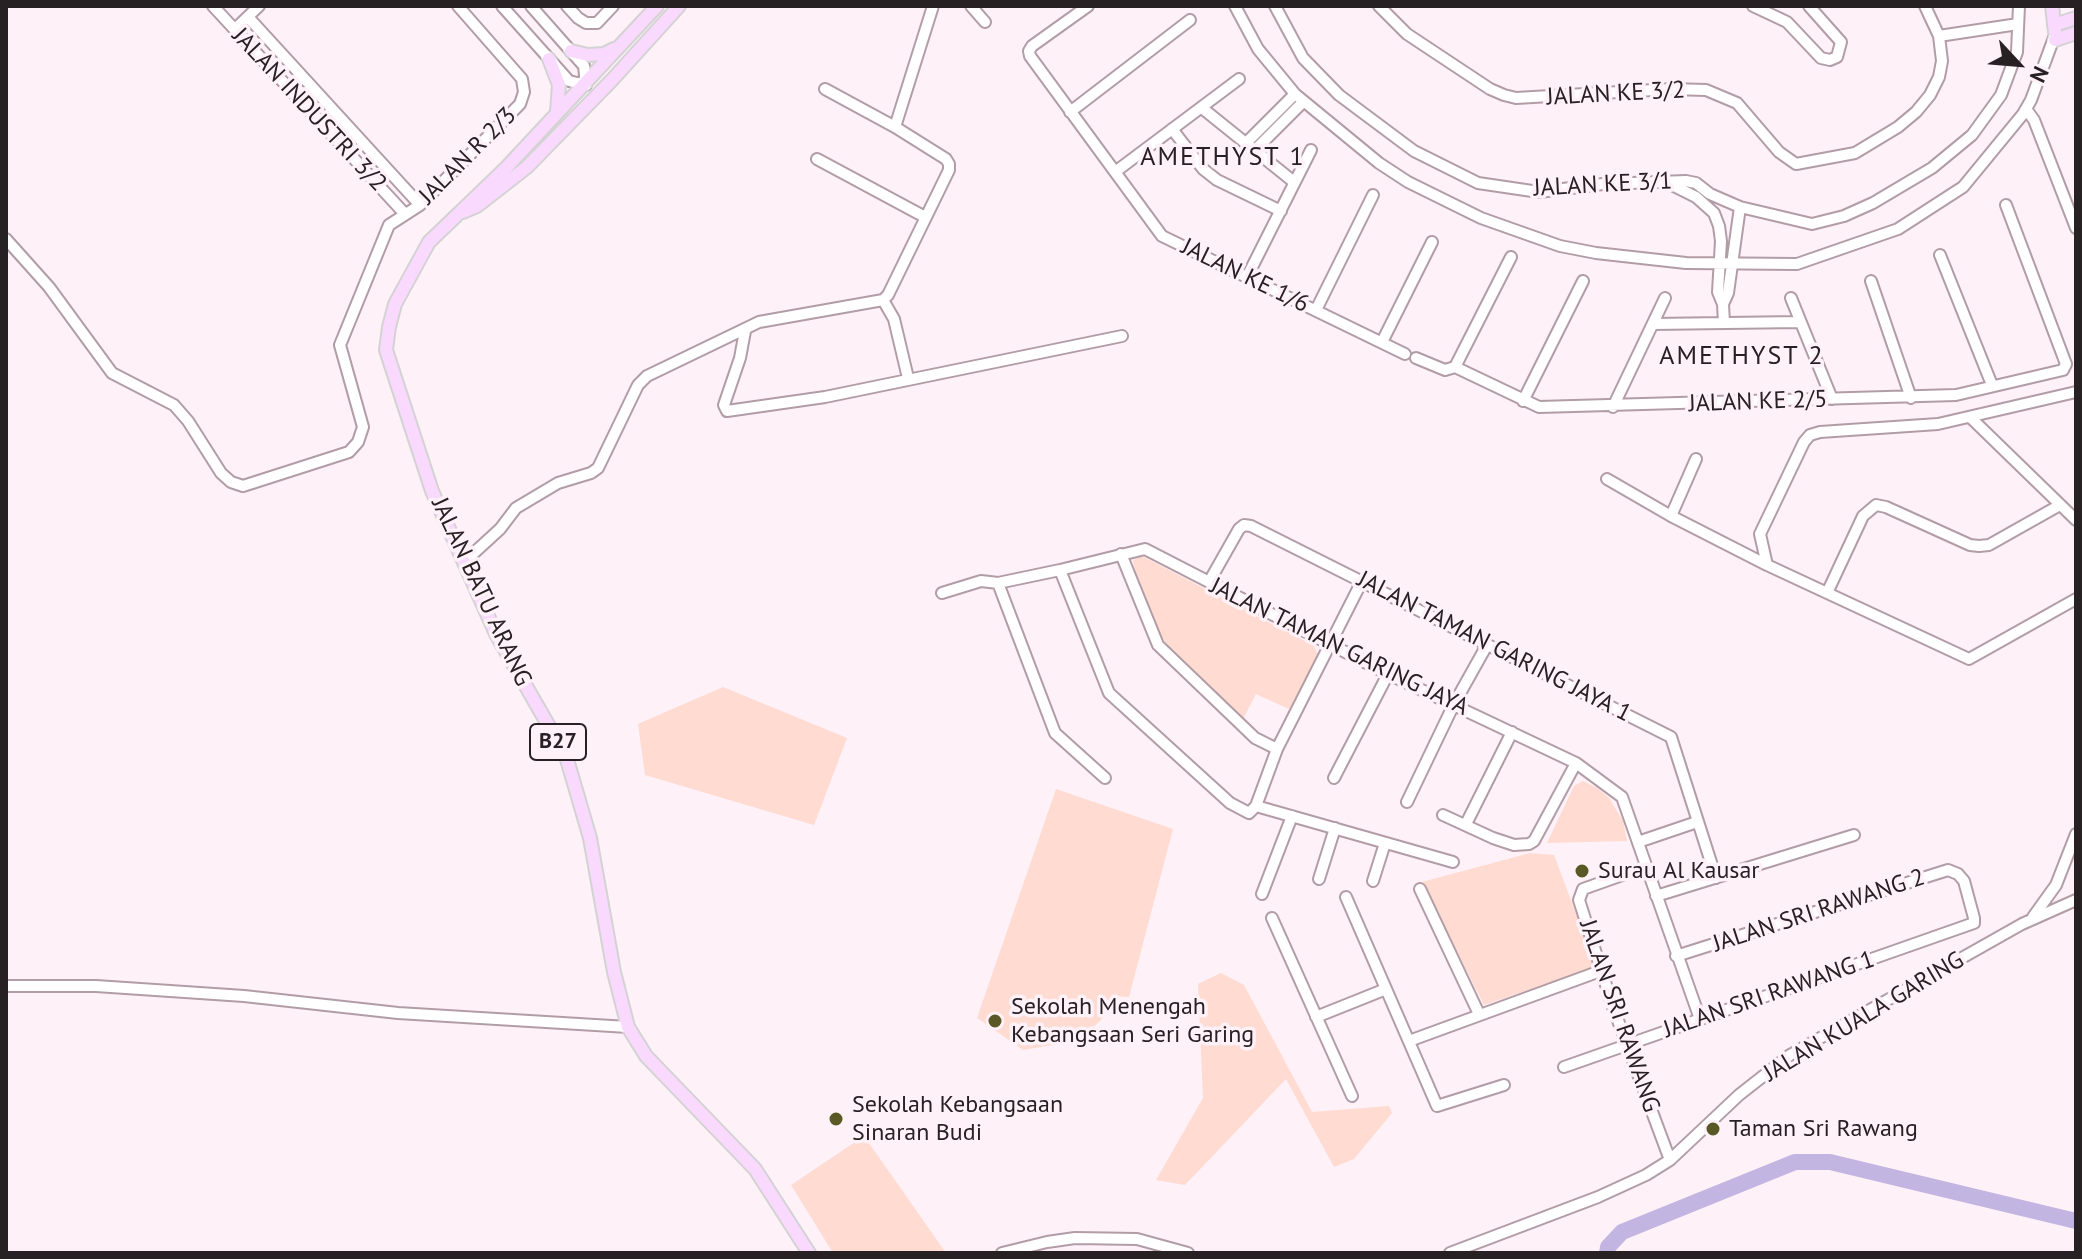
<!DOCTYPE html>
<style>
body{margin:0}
#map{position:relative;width:2082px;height:1259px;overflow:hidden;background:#fff1f8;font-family:"PT Sans",sans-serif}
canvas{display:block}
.frame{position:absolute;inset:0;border:8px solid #282124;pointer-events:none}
.north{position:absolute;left:1978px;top:24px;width:80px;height:80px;-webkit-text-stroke:6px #fff1f8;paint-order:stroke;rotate:116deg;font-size:22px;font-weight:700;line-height:32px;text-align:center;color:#282124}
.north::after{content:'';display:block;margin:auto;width:28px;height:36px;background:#282124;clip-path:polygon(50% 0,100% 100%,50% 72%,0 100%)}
</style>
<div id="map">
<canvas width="2082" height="1259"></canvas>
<div class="frame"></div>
<div class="north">N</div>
</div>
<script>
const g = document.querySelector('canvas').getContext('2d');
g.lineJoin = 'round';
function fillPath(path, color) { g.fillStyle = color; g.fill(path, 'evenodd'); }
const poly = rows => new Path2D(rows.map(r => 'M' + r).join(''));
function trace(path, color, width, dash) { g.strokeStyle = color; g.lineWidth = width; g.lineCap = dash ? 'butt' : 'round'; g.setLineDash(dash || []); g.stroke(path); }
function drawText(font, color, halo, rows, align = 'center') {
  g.font = font + ' "PT Sans",sans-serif'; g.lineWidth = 7; g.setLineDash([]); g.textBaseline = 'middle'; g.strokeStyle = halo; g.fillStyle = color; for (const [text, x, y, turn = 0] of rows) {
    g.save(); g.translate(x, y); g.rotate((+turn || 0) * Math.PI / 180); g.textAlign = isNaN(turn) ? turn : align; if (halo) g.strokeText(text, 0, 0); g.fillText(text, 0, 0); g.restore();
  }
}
fillPath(poly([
 [1142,556,1314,646,1318,655,1289,709,1256,694,1243,719,1170,649,1161,636,1135,570,1133,560],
 [723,687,847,738,814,825,645,775,638,724],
 [1583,781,1597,788,1609,798,1623,821,1627,841,1547,843,1574,786],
 [1056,789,1173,829,1129,997,1111,996,1101,1020,1077,1041,1023,1050,977,1018],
 [1530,853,1554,855,1596,967,1484,1005,1422,882],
 [1221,973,1244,985,1312,1112,1389,1106,1392,1113,1354,1159,1334,1167,1286,1079,1185,1185,1156,1180,1203,1098,1198,984],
 [864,1136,946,1253,833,1253,791,1185]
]), '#ffdbd1');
trace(poly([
 [1607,1253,1608,1247,1622,1232,1795,1162,1830,1162,2076,1221]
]), '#c2b5e1', 16);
const minor = poly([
 [213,6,405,214],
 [502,6,569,81,586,85,584,66,531,6],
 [567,6,578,18,586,23,597,23,613,6],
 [971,6,985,22],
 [1088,6,1032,46,1029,51,1030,56,1162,236,1405,354],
 [1235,6,1258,49,1295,94,1379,163,1408,182,1481,218,1560,246,1596,253,1686,263,1797,264,1898,229,1963,187,2023,114,2031,100,2055,35],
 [1275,6,1303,58,1339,95,1414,151,1478,183,1539,192,1603,184,1686,181,1696,183,1710,194,1740,207,1812,224,1844,216,1873,203,1932,168,1972,135,2001,95,2017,52,2019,6],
 [1379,6,1407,34,1490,89,1504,95,1516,98,1671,89,1706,90,1737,103,1779,152,1796,164,1855,153,1898,127,1916,112,1930,95,1939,77,1942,61,1939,36,1925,6],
 [1753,6,1787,22,1821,58,1830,60,1837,57,1841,42,1809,6],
 [248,17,420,205],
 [235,29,259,6],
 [1939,36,2018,24],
 [1202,108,1294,182],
 [2026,109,2034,120,2076,228],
 [1070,112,1190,20],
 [895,127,933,6],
 [1172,129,1203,169,1217,180,1281,211],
 [1246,143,1295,94],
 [1255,150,1303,102],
 [817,159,925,217],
 [1115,172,1239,79],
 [1670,184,1696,197,1714,213,1719,226,1721,241,1718,292,1723,304,1724,323],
 [6,239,49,287,112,373,174,405,188,421,221,473,231,482,243,486,349,452,358,442,363,427,340,345,389,225,420,205,520,104,524,92,522,79,458,6],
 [1940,255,1992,385],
 [1247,277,1311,150],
 [1871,281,1911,398],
 [1791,298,1832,399],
 [883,300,894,319,908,378],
 [1723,304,1728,293,1740,207],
 [1316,310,1373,195],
 [1653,324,1799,322],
 [745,331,740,358,724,405,727,411,825,397,1122,336],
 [1382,342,1432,242],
 [1416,358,1445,370,1455,367],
 [1455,367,1539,407,1956,395,2063,370,2066,364,2006,205],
 [1455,367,1511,257],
 [1523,401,1583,281],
 [1613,407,1665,298],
 [1971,418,2076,520],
 [1607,479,1671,516,1767,565,1969,659,2076,599],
 [1671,516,1696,459],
 [1121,554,1158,645,1255,738,1277,749],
 [464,562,500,529,516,508,558,483,591,473,598,468,638,385,647,376,759,322,883,300,888,295,949,170,949,164,946,159,895,127,825,89],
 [1767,565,1760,534,1804,442,1810,435,1820,432,1938,424,2076,392],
 [1060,570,1109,693,1230,803,1249,813,1256,806,1277,749,1362,581],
 [1209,582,1239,529,1244,525,1251,526,1671,737,1716,878],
 [998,583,1055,733,1105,778],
 [942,593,981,581,998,583,1060,570,1145,549,1388,674,1576,763,1622,797,1700,1019],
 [1827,593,1863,516,1876,505,1886,507,1970,545,1979,546,1989,545,2060,505],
 [1334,778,1388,674],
 [1407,802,1454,704,1487,645],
 [1256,806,1453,862],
 [1443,815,1493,838,1514,845,1529,844,1534,841,1576,763],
 [1466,824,1512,732],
 [1638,842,1697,822],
 [1645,867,1583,889,1579,900,1613,1007,1670,1160],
 [1319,879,1335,828],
 [1373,881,1385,843],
 [1420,889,1479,1014],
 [1262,894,1292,816],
 [1656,896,1854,835],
 [1346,897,1437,1106,1504,1085],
 [2033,917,2056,885,2076,834],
 [1272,918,1352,1096],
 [6,986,96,986,244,996,398,1013,628,1027],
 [1316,1017,1386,989],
 [1409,1041,1603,970],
 [1564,1067,1974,923,1974,918,1964,881,1958,874,1948,870,1676,956],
 [1002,1253,1047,1242,1075,1238,1137,1239,1188,1253],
 [1450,1253,1598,1197,1646,1175,1670,1160,1739,1095,1790,1055,2022,924,2076,900]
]);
const major = poly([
 [657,6,506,168,429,242,395,304,389,327,386,350,432,491,496,634,566,756,590,838,614,972,628,1027,646,1056,755,1169,809,1253],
 [2052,6,2055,32],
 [2054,25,2076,18],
 [2055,40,2076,33],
 [571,51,588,55,604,54,614,49],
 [549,59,559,85,557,112],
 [463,212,477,206,527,167,612,80,679,6]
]);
trace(minor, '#b29da7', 14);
trace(major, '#d4d3d3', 16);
trace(minor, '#fff', 10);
trace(major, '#fad9fe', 12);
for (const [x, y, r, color] of [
 [1582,871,8,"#5a5925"],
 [995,1021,8,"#5a5925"],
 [836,1119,8,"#5a5925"],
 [1713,1129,8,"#5a5925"]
]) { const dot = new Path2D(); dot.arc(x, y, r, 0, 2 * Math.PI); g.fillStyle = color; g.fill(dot); trace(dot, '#fff1f8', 3); }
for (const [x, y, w] of [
 [558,742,56]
]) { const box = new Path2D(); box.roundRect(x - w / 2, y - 18, w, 36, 6); g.fillStyle = '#fff1f8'; g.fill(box); trace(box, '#282124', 2); }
drawText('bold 22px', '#282124', null, [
 ["B27",558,742]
]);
drawText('24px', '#282124', '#fff1f8', [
 ["JALAN KE 3/2",1616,94,-3],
 ["JALAN INDUSTRI 3/2",309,110,47],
 ["JALAN R 2/3",468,156,-45],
 ["JALAN KE 3/1",1603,185,-3],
 ["JALAN KE 1/6",1245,276,26],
 ["JALAN KE 2/5",1758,402,-2],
 ["JALAN BATU ARANG",481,592,65],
 ["JALAN TAMAN GARING JAYA",1339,647,26],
 ["JALAN TAMAN GARING JAYA 1",1494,647,27],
 ["JALAN SRI RAWANG 2",1819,911,-18],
 ["JALAN SRI RAWANG 1",1769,995,-19],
 ["JALAN SRI RAWANG",1619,1016,71],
 ["JALAN KUALA GARING",1864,1017,-31]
]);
drawText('24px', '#282124', '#fff1f8', [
 ["Surau Al Kausar",1598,871],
 ["Sekolah Menengah",1011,1007],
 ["Kebangsaan Seri Garing",1011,1035],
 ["Sekolah Kebangsaan",852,1105],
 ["Sinaran Budi",852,1133],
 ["Taman Sri Rawang",1729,1129]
], 'left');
g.letterSpacing = '2px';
drawText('26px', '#282124', '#fff1f8', [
 ["AMETHYST 1",1223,158],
 ["AMETHYST 2",1742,357]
]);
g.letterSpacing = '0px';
</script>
